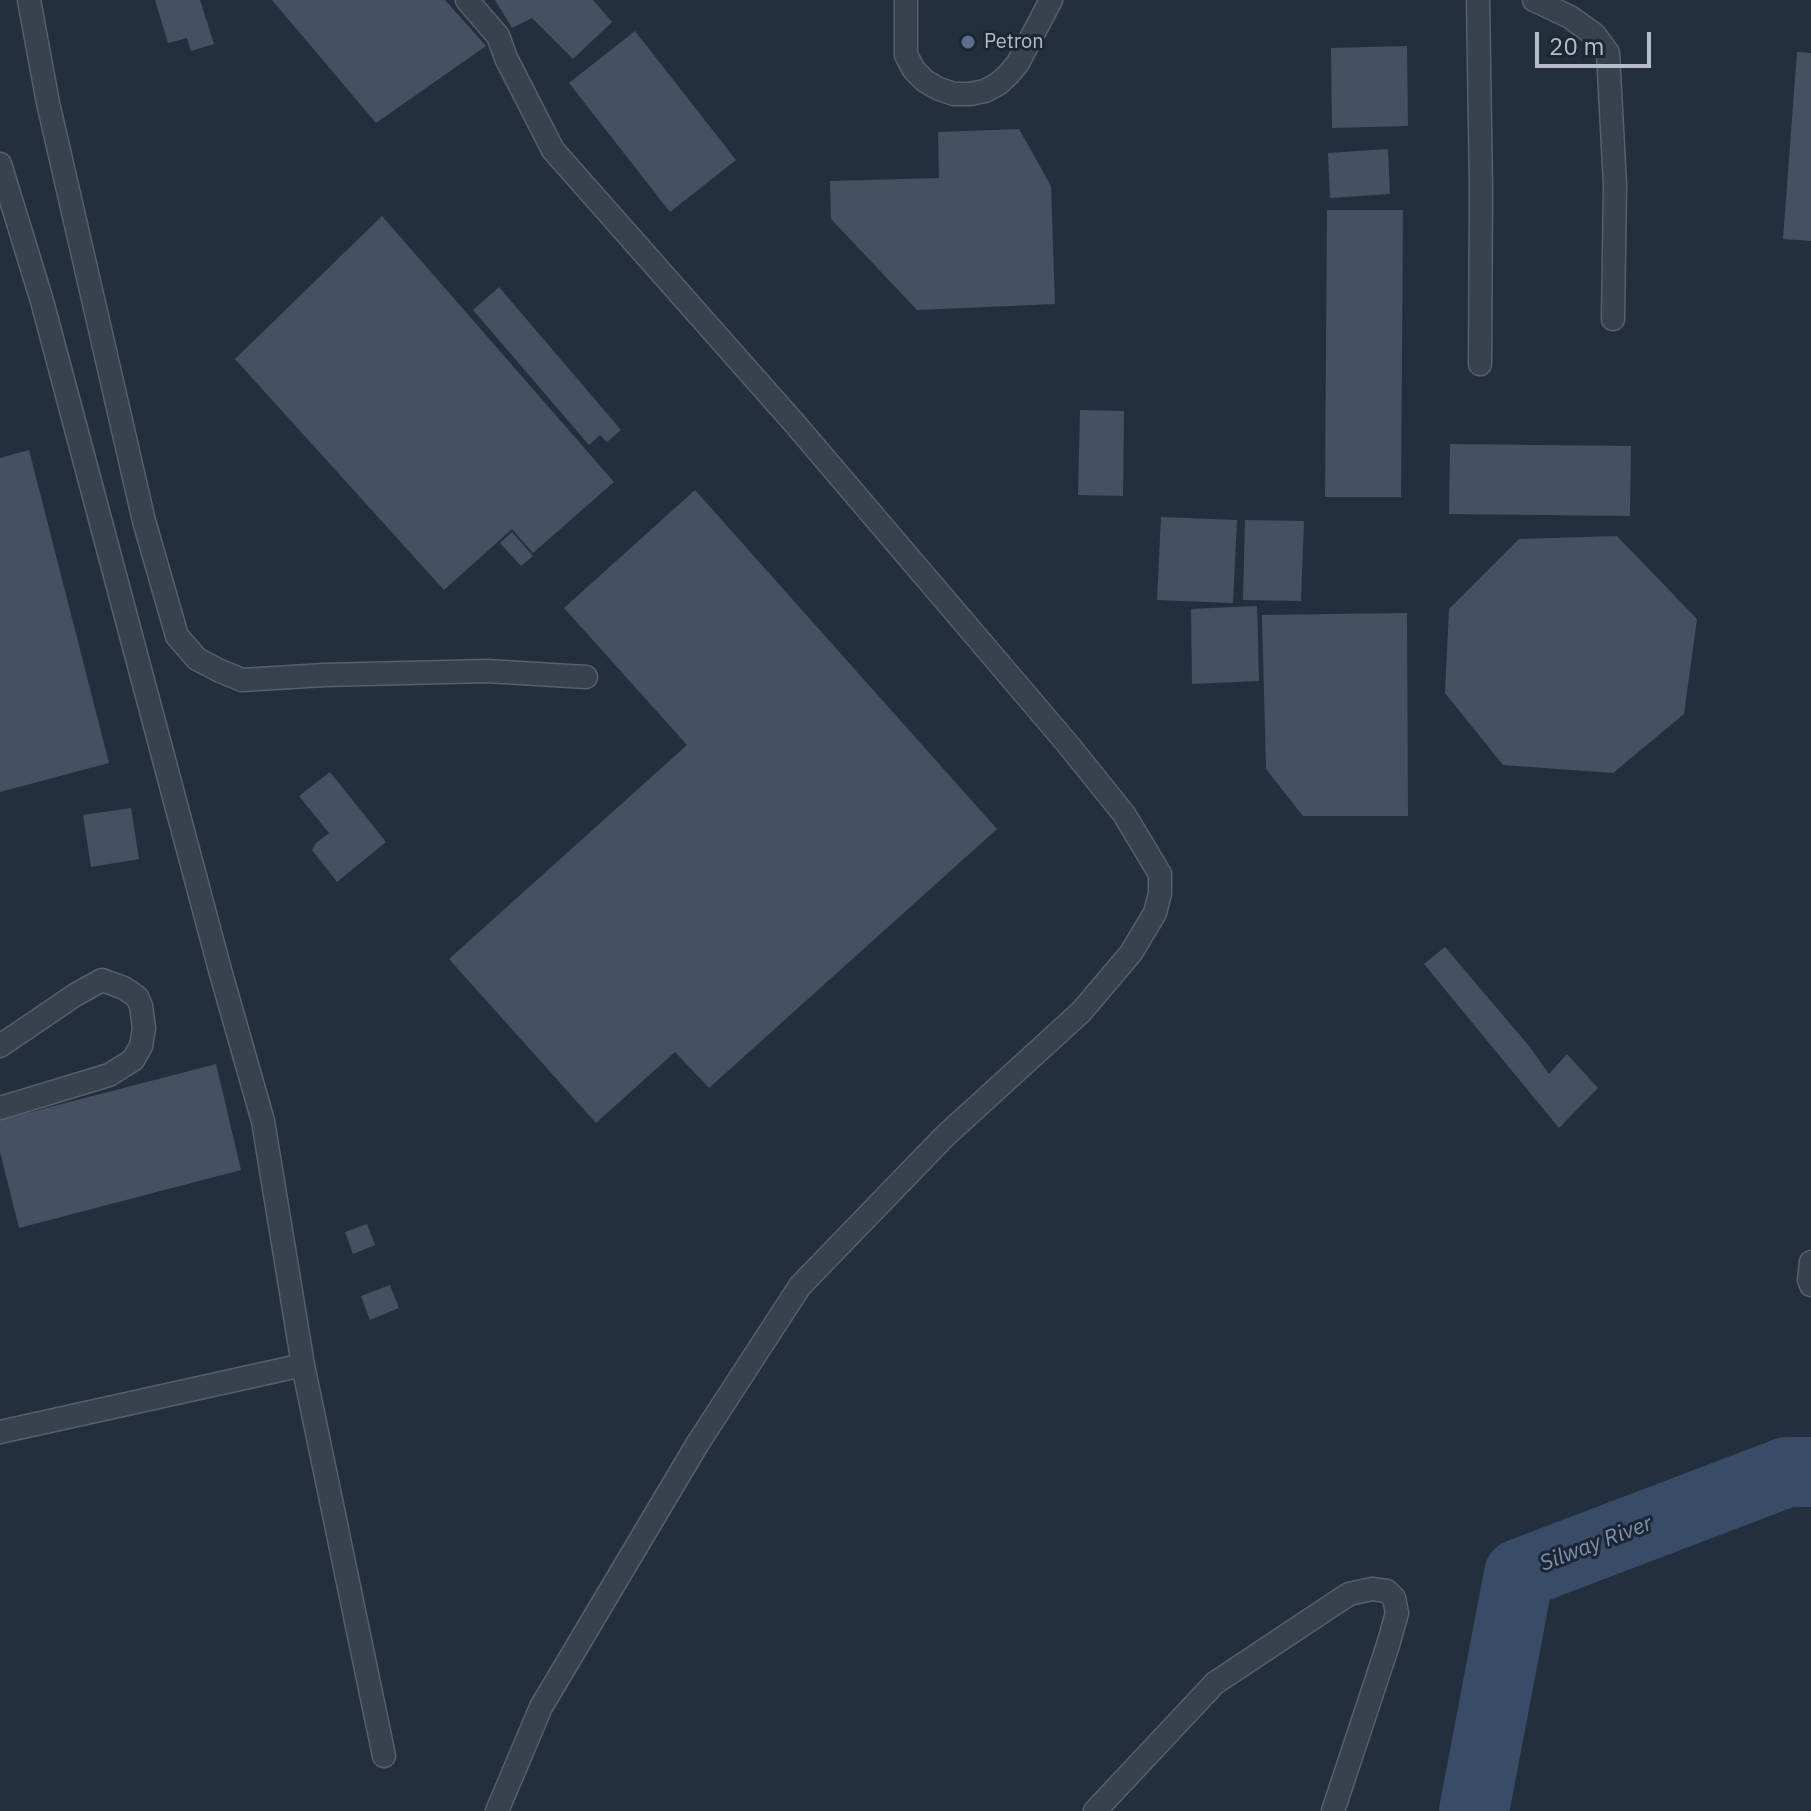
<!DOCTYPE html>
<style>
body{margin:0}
#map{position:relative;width:1811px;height:1811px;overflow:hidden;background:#242f3e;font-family:"IBM Plex Sans",sans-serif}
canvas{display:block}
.scale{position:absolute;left:1535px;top:32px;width:116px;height:36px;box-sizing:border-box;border:4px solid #b4bcc9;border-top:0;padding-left:10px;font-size:24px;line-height:28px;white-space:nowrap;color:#b4bcc9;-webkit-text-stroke:6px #1d2633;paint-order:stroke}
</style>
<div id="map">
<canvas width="1811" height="1811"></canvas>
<div class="scale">20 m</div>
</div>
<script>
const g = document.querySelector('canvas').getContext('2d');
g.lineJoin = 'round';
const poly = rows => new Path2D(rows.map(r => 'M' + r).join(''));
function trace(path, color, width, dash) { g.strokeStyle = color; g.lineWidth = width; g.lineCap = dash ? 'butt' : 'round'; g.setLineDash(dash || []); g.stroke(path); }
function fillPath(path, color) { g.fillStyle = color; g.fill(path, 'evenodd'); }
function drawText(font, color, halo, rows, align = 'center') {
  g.font = font + ' "IBM Plex Sans",sans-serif'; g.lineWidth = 6; g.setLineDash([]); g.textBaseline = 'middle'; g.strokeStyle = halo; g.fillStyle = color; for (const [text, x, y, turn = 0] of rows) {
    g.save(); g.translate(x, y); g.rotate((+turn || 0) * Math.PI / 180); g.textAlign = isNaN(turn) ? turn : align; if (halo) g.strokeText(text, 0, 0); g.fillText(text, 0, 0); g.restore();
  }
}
trace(poly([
 [1474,1811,1519,1574,1787,1472,1811,1472]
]), '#394c67', 70);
fillPath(poly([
 [155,0,200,0,214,44,191,51,187,38,168,43],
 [272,0,445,0,486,46,376,123],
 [495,0,593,0,612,22,573,59,532,18,512,28],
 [635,31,736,160,670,212,569,83],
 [1407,46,1408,126,1332,128,1331,48],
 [1797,52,1811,53,1811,241,1783,239],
 [1019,129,1051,186,1055,304,917,310,831,219,830,181,939,178,938,132],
 [1388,149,1390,194,1330,198,1328,153],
 [1327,210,1403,210,1401,497,1325,497],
 [382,216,614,482,533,553,512,529,444,590,235,359],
 [499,287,621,430,607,442,600,435,589,445,473,310],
 [1080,410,1124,411,1123,496,1078,495],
 [1450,444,1631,446,1630,516,1449,514],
 [29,450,109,763,0,792,0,458],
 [695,490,997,829,709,1088,675,1052,596,1123,449,959,687,745,564,608],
 [1161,517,1237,520,1233,603,1157,600],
 [1245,520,1304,521,1301,601,1243,600],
 [512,532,533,556,521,566,500,543],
 [1617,536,1697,619,1684,714,1613,773,1503,765,1445,693,1449,609,1519,539],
 [1257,606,1259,681,1192,684,1191,609],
 [1407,613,1408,816,1303,816,1266,769,1262,615],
 [330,772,386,842,337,882,312,850,316,843,329,833,299,796],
 [131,808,139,859,91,867,83,815],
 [1445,947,1529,1046,1549,1074,1567,1054,1598,1088,1559,1128,1424,964],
 [216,1064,241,1170,19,1228,0,1152,0,1120],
 [367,1224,375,1245,353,1254,345,1232],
 [390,1285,399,1308,370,1320,361,1296]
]), '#455162');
const lane = poly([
 [29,0,48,103,144,521,177,636,197,659,218,670,242,680,324,675,487,671,586,677],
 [467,0,498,36,506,58,553,150,796,425,1066,742,1124,814,1160,874,1160,893,1155,913,1131,953,1081,1012,945,1136,800,1286,698,1443,541,1707,497,1811],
 [906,0,906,55,914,70,925,81,939,89,954,94,970,94,985,91,998,84,1009,74,1018,63,1051,0],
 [1478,0,1481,189,1480,364],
 [1534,0,1570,17,1595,35,1608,53,1615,185,1613,319],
 [0,164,42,301,220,970,263,1121,303,1365,384,1756],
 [0,1046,75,995,102,980,124,988,137,997,141,1006,144,1028,141,1046,133,1060,109,1075,0,1108],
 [1811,1262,1809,1280,1811,1285],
 [0,1432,303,1365],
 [1095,1811,1215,1683,1349,1594,1372,1589,1387,1591,1394,1598,1397,1613,1388,1645,1333,1811]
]);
trace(lane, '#565f6c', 25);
trace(lane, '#38414e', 22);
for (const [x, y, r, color] of [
 [968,42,8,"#5c6f8a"]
]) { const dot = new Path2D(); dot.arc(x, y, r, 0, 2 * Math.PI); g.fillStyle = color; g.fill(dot); trace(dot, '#1d2633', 3); }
drawText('20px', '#b4bcc9', '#1d2633', [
 ["Petron",984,42]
], 'left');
drawText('italic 22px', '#7c92b1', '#1d2633', [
 ["Silway River",1596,1544,-21]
]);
</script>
